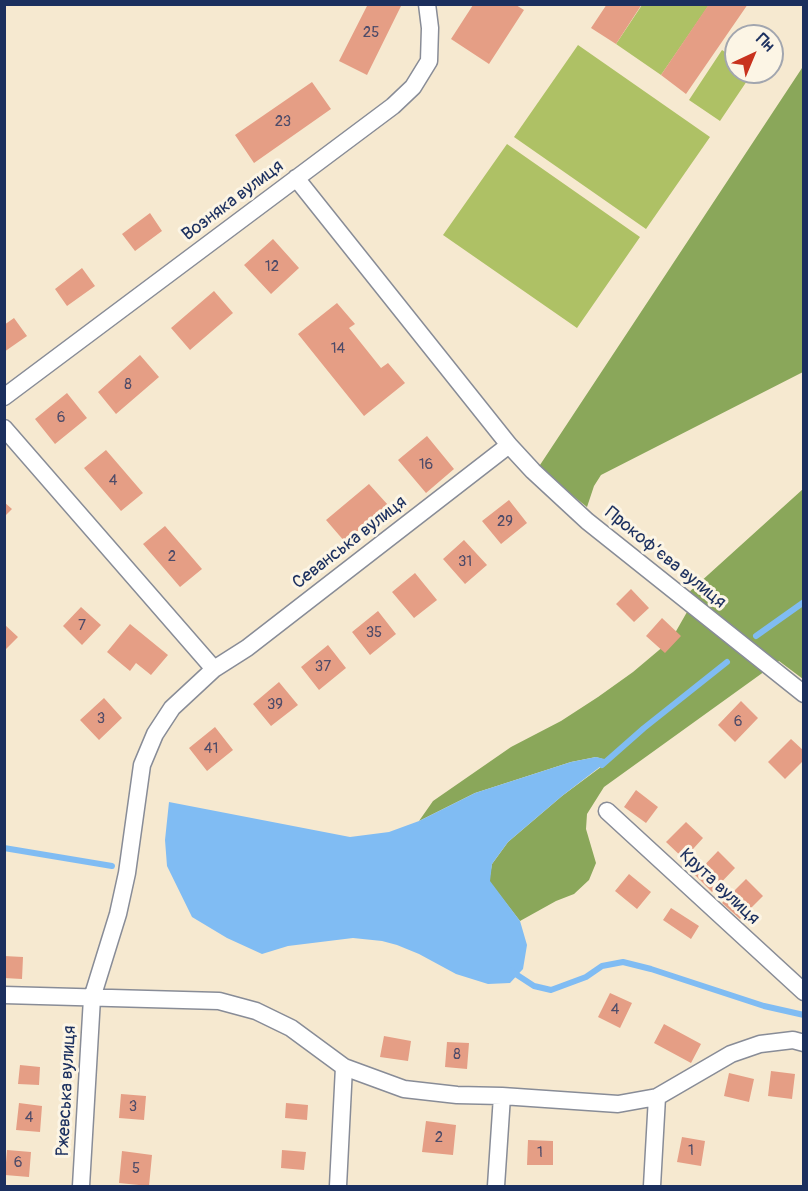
<!DOCTYPE html>
<meta charset="utf-8">
<style>
body{margin:0}
#map{position:relative;width:808px;height:1191px;overflow:hidden;background:#f6e9d0;font-family:Pangolin,sans-serif}
canvas{display:block}
.frame{position:absolute;inset:0;border:6px solid #1b2f5e;pointer-events:none}
.north{position:absolute;left:724px;top:24px;width:60px;height:60px;box-sizing:border-box;background:#fcf5e5;border:2px solid #a2a6af;border-radius:50%;rotate:44deg;font-size:16px;font-weight:700;line-height:24px;text-align:center;color:#1b2f5e}
.north::after{content:'';display:block;margin:auto;width:21px;height:27px;background:#c8321e;clip-path:polygon(50% 0,100% 100%,50% 72%,0 100%)}
</style>
<div id="map">
<canvas width="808" height="1191"></canvas>
<div class="frame"></div>
<div class="north">Пн</div>
</div>
<script>
const g = document.querySelector('canvas').getContext('2d');
g.lineJoin = 'round';
function fillPath(path, color) { g.fillStyle = color; g.fill(path, 'evenodd'); }
const poly = rows => new Path2D(rows.map(r => 'M' + r).join(''));
function trace(path, color, width, dash) { g.strokeStyle = color; g.lineWidth = width; g.lineCap = dash ? 'butt' : 'round'; g.setLineDash(dash || []); g.stroke(path); }
function drawText(font, color, halo, rows, align = 'center') {
  g.font = font + ' Pangolin,sans-serif'; g.lineWidth = 6; g.setLineDash([]); g.textBaseline = 'middle'; g.strokeStyle = halo; g.fillStyle = color; for (const [text, x, y, turn = 0] of rows) {
    g.save(); g.translate(x, y); g.rotate((+turn || 0) * Math.PI / 180); g.textAlign = isNaN(turn) ? turn : align; if (halo) g.strokeText(text, 0, 0); g.fillText(text, 0, 0); g.restore();
  }
}
fillPath(poly([
 [642,5,709,5,661,75,616,44],
 [578,45,710,137,646,229,514,137],
 [722,50,736,59,736,72,753,72,720,121,689,100],
 [507,144,640,237,577,328,443,235]
]), '#aec165');
fillPath(poly([
 [803,59,803,372,601,475,594,486,587,507,538,468,802,68],
 [803,489,803,679,779,661,604,787,587,814,586,829,596,863,589,880,574,894,556,901,520,921,489,881,492,864,508,842,562,796,609,761,596,757,571,762,475,793,419,821,433,801,511,747,561,721,598,697,633,672,671,640,687,612,688,593]
]), '#8aa75a');
fillPath(poly([
 [596,757,609,760,562,796,508,842,492,864,490,881,520,921,527,945,523,969,510,983,488,984,456,974,419,954,397,945,382,941,353,938,288,946,262,954,227,938,192,917,167,866,165,840,169,802,350,837,389,832,419,821,475,793,571,762]
]), '#80bcf3');
trace(poly([
 [756,636,804,602],
 [602,765,644,728,727,662],
 [4,848,112,866],
 [511,971,534,986,551,990,586,977,602,966,623,962,651,969,764,1006,804,1015]
]), '#80bcf3', 6);
fillPath(poly([
 [368,4,402,4,367,75,339,61],
 [607,4,642,4,616,44,591,28],
 [709,4,748,4,686,94,661,75],
 [473,5,516,5,524,10,489,64,451,39],
 [312,82,331,109,254,163,235,135],
 [150,213,162,231,135,251,122,234],
 [273,239,299,268,271,294,244,265],
 [82,268,95,286,67,306,55,289],
 [214,291,233,313,190,350,171,328],
 [337,303,355,324,349,328,381,368,388,363,405,383,364,416,298,334],
 [14,318,27,336,4,352,4,325],
 [140,355,159,377,116,414,98,392],
 [67,393,87,418,55,444,35,419],
 [427,436,454,469,426,493,398,460],
 [106,450,143,493,121,511,84,468],
 [369,484,388,505,345,542,326,520],
 [509,500,527,523,501,544,482,521],
 [4,502,12,509,4,517],
 [165,526,202,569,180,587,143,544],
 [464,540,487,565,465,584,443,559],
 [415,573,437,600,414,618,392,592],
 [631,589,649,608,634,622,616,604],
 [81,607,101,625,82,645,63,626],
 [378,611,396,634,370,655,352,632],
 [662,618,681,636,665,653,646,636],
 [4,624,18,637,4,651],
 [130,624,168,655,151,675,136,663,130,671,107,652],
 [328,645,346,668,319,690,301,667],
 [279,682,298,705,271,726,253,704],
 [104,698,122,718,99,740,80,720],
 [741,701,758,718,735,742,718,725],
 [215,727,233,750,207,771,189,748],
 [791,739,804,751,804,760,785,779,768,762],
 [636,790,658,807,646,823,624,807],
 [686,822,703,838,684,859,666,842],
 [718,851,735,868,712,892,695,875],
 [629,874,651,892,637,909,615,891],
 [746,879,763,896,740,919,722,903],
 [671,908,699,926,691,939,663,920],
 [4,956,23,957,22,979,4,978],
 [610,993,632,1003,620,1028,598,1017],
 [664,1024,701,1044,691,1063,654,1043],
 [384,1036,411,1041,408,1061,380,1057],
 [447,1042,469,1043,467,1069,445,1067],
 [20,1065,40,1067,39,1085,18,1084],
 [771,1071,795,1074,792,1099,768,1096],
 [729,1073,754,1079,749,1102,724,1096],
 [121,1094,146,1096,144,1120,119,1118],
 [19,1103,42,1106,40,1132,16,1130],
 [286,1103,308,1105,307,1120,285,1118],
 [426,1121,456,1125,453,1155,422,1152],
 [682,1137,705,1141,701,1166,677,1162],
 [528,1140,553,1141,553,1165,527,1165],
 [7,1150,31,1152,29,1177,5,1175],
 [282,1150,306,1152,304,1170,281,1168],
 [122,1151,152,1155,149,1186,119,1183]
]), '#e59e85');
const street = poly([
 [296,178,509,445,533,471,587,521,804,694],
 [4,397,393,106,413,87,429,61,430,28,427,4],
 [4,428,214,669],
 [607,811,804,992],
 [4,995,219,1001,256,1011,291,1028,344,1067,404,1089,457,1095,502,1096,618,1104,657,1097,731,1054,760,1044,793,1040,804,1043],
 [81,1186,92,998,118,914,127,873,142,765,155,734,172,708,214,669,247,648,509,445],
 [338,1186,344,1067],
 [496,1186,502,1096],
 [652,1186,657,1097]
]);
trace(street, '#888c97', 19);
trace(street, '#fff', 16);
drawText('15px', '#4e4b68', null, [
 ["25",371,33],
 ["23",283,122],
 ["12",272,267],
 ["14",338,349],
 ["8",128,385],
 ["6",61,418],
 ["16",426,465],
 ["4",113,481],
 ["29",505,522],
 ["2",172,557],
 ["31",465,562],
 ["7",82,626],
 ["35",374,633],
 ["37",323,667],
 ["39",275,705],
 ["3",101,719],
 ["6",738,722],
 ["41",211,749],
 ["4",615,1010],
 ["8",457,1055],
 ["3",133,1107],
 ["4",29,1118],
 ["2",439,1138],
 ["1",691,1151],
 ["1",540,1153],
 ["6",18,1163],
 ["5",136,1169]
]);
drawText('18px', '#1b2f5e', '#fcf5e5', [
 ["Возняка вулиця",233,201,-37],
 ["Севанська вулиця",350,543,-38],
 ["Прокоф’єва вулиця",665,558,39],
 ["Крута вулиця",719,887,43],
 ["Ржевська вулиця",67,1091,-87]
]);
</script>
